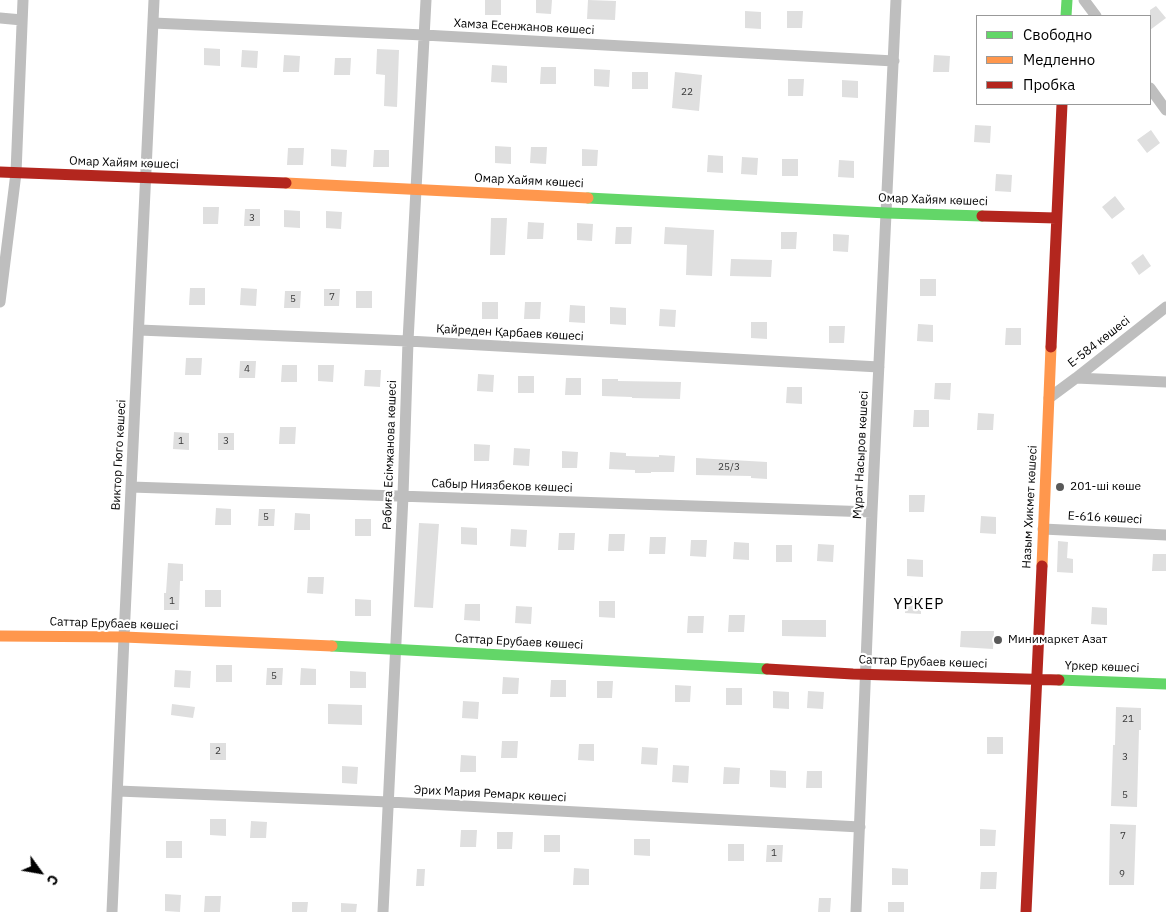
<!DOCTYPE html>
<meta charset="utf-8">
<style>
body{margin:0}
#map{position:relative;width:1166px;height:912px;overflow:hidden;background:#fff;font-family:"IBM Plex Sans",sans-serif}
canvas{display:block}
.legend{position:absolute;left:976px;top:15px;width:175px;height:90px;box-sizing:border-box;background:#fff;border:1px solid #999;margin:0;padding:6px 9px;list-style:none;font-size:15px;color:#000}
.legend li{display:flex;align-items:center;gap:10px;height:25px}
.legend b{width:25px;border:1px solid #999}
.north{position:absolute;left:15px;top:847px;width:50px;height:50px;-webkit-text-stroke:4px #fff;paint-order:stroke;rotate:122deg;font-size:14px;font-weight:700;line-height:20px;text-align:center;color:#000}
.north::after{content:'';display:block;margin:auto;width:18px;height:22px;background:#000;clip-path:polygon(50% 0,100% 100%,50% 72%,0 100%)}
</style>
<div id="map">
<canvas width="1166" height="912"></canvas>
<ul class="legend">
<li><b style="height:6px;background:#63d668"></b>Свободно</li>
<li><b style="height:6px;background:#ff974d"></b>Медленно</li>
<li><b style="height:6px;background:#b3261e"></b>Пробка</li>
</ul>
<div class="north">С</div>
</div>
<script>
const g = document.querySelector('canvas').getContext('2d');
g.lineJoin = 'round';
function fillPath(path, color) { g.fillStyle = color; g.fill(path, 'evenodd'); }
const poly = rows => new Path2D(rows.map(r => 'M' + r).join(''));
function trace(path, color, width, dash) { g.strokeStyle = color; g.lineWidth = width; g.lineCap = dash ? 'butt' : 'round'; g.setLineDash(dash || []); g.stroke(path); }
function drawText(font, color, halo, rows, align = 'center') {
  g.font = font + ' "IBM Plex Sans",sans-serif'; g.lineWidth = 4.5; g.setLineDash([]); g.textBaseline = 'middle'; g.strokeStyle = halo; g.fillStyle = color; for (const [text, x, y, turn = 0] of rows) {
    g.save(); g.translate(x, y); g.rotate((+turn || 0) * Math.PI / 180); g.textAlign = isNaN(turn) ? turn : align; if (halo) g.strokeText(text, 0, 0); g.fillText(text, 0, 0); g.restore();
  }
}
fillPath(poly([
 [485,0,501,0,501,15,485,15],
 [536,0,552,0,551,14,536,13],
 [588,0,616,1,615,20,587,19],
 [1156,6,1166,18,1150,30,1150,10],
 [745,11,761,12,761,29,745,28],
 [787,11,803,11,802,28,787,28],
 [204,48,220,49,220,66,204,65],
 [377,49,399,50,397,107,384,106,385,75,376,74],
 [242,50,258,51,257,68,241,67],
 [284,55,300,56,299,72,283,72],
 [934,55,950,56,949,72,933,72],
 [335,58,351,58,350,75,334,75],
 [492,65,507,66,507,83,491,82],
 [541,67,556,67,556,84,540,84],
 [594,69,610,70,609,87,594,86],
 [632,72,648,72,648,89,632,89],
 [675,72,702,75,699,111,672,108],
 [788,79,804,79,803,96,788,96],
 [842,80,858,81,858,98,842,97],
 [975,125,991,126,990,143,974,142],
 [1151,130,1160,143,1147,153,1137,140],
 [495,146,511,147,511,164,495,163],
 [531,147,547,147,546,164,530,163],
 [288,148,304,148,303,165,287,165],
 [331,149,347,150,346,167,331,166],
 [582,149,598,150,597,166,582,166],
 [374,150,389,150,389,167,373,167],
 [708,155,723,156,723,173,707,172],
 [742,157,758,158,757,175,741,174],
 [782,159,798,159,798,176,782,176],
 [839,160,854,161,854,178,838,177],
 [996,174,1012,175,1011,192,995,191],
 [1115,196,1125,209,1112,219,1102,207],
 [203,207,219,207,218,224,203,224],
 [245,209,260,209,260,226,244,226],
 [284,210,300,211,300,228,284,227],
 [326,211,342,212,341,229,326,228],
 [491,218,507,218,505,255,490,255],
 [528,222,544,223,543,239,527,239],
 [577,223,593,224,592,241,577,240],
 [616,227,632,227,631,244,615,244],
 [665,227,714,230,712,276,686,275,687,245,664,244],
 [781,232,797,232,796,249,781,249],
 [833,234,849,235,848,252,833,251],
 [1143,254,1151,266,1139,275,1131,263],
 [731,259,772,260,771,277,730,276],
 [920,279,936,279,936,296,920,296],
 [190,288,205,288,205,305,189,305],
 [241,288,257,289,256,306,240,305],
 [324,289,340,289,339,306,324,306],
 [285,291,301,291,300,308,284,308],
 [356,291,372,291,372,308,356,308],
 [482,302,498,302,498,319,482,319],
 [525,302,541,302,540,319,524,319],
 [570,305,585,306,585,323,569,322],
 [610,307,626,308,626,325,610,324],
 [660,309,676,310,675,327,659,326],
 [751,322,767,322,767,339,751,338],
 [918,324,933,325,933,342,917,341],
 [829,326,845,326,844,343,829,343],
 [1006,328,1021,328,1021,345,1005,345],
 [186,358,202,358,201,375,185,375],
 [240,361,256,361,255,378,239,378],
 [282,365,297,365,297,382,281,382],
 [318,365,334,365,333,382,318,381],
 [365,370,381,370,380,387,364,386],
 [478,374,494,375,493,392,477,391],
 [518,376,534,376,534,393,518,393],
 [566,378,581,378,581,395,565,395],
 [602,379,618,379,618,381,681,382,680,399,632,398,632,397,602,396],
 [935,383,951,383,950,400,934,399],
 [787,387,802,387,802,404,786,403],
 [914,410,929,410,929,427,913,427],
 [978,413,994,414,993,430,977,430],
 [280,427,296,427,295,444,279,444],
 [174,432,189,433,189,450,173,449],
 [218,433,234,433,234,450,218,450],
 [474,444,490,445,489,461,474,461],
 [514,448,530,449,529,466,513,465],
 [562,451,578,452,577,468,562,468],
 [610,452,626,453,626,456,659,457,659,455,675,456,674,472,651,472,651,473,635,473,635,470,609,469],
 [696,458,767,462,767,479,751,478,751,476,696,475],
 [909,495,925,495,924,512,909,512],
 [216,508,231,509,231,525,215,525],
 [259,509,275,509,274,526,258,526],
 [295,513,310,514,310,530,294,530],
 [981,516,996,517,996,534,980,533],
 [355,519,371,519,371,536,355,536],
 [419,523,439,524,433,608,414,607],
 [461,527,477,528,477,545,461,544],
 [511,529,527,530,526,547,510,546],
 [559,533,575,533,574,550,558,550],
 [609,534,625,534,624,551,608,551],
 [650,537,666,537,665,554,649,554],
 [691,540,707,540,706,557,690,556],
 [1058,541,1068,542,1067,558,1073,559,1073,573,1057,572],
 [734,542,749,543,749,560,733,559],
 [818,544,834,545,833,562,817,561],
 [776,545,792,545,792,562,776,562],
 [1153,554,1166,554,1166,571,1152,571],
 [907,559,923,560,923,577,907,576],
 [168,563,183,564,183,581,180,581,179,610,164,610,164,593,166,593],
 [308,577,324,577,323,594,307,593],
 [205,590,221,590,221,607,205,607],
 [906,596,921,597,921,614,905,613],
 [355,599,371,600,371,616,355,616],
 [599,601,615,601,615,618,599,617],
 [465,604,480,604,480,621,464,620],
 [516,606,532,607,531,624,515,623],
 [1092,607,1107,608,1107,625,1091,624],
 [729,615,745,615,744,632,728,632],
 [688,616,704,616,703,633,687,633],
 [782,620,826,620,826,637,782,636],
 [961,631,994,631,993,649,960,647],
 [216,665,232,665,232,682,216,682],
 [267,668,283,668,282,685,266,685],
 [301,668,316,669,316,685,300,685],
 [175,670,191,671,190,688,174,687],
 [350,671,366,672,366,688,350,688],
 [503,677,519,678,518,694,502,694],
 [551,680,566,680,566,697,550,697],
 [597,681,613,681,612,698,597,698],
 [675,685,691,686,690,702,675,702],
 [726,688,742,688,742,705,726,705],
 [773,691,789,692,789,709,773,708],
 [808,691,824,692,823,709,807,708],
 [463,701,479,702,478,719,462,718],
 [172,704,195,707,193,718,171,715],
 [328,704,362,705,362,725,328,724],
 [1116,707,1141,708,1141,730,1139,730,1137,807,1111,806,1113,745,1115,745],
 [987,737,1003,737,1003,754,987,754],
 [502,741,518,741,517,758,501,758],
 [210,743,226,743,226,760,210,760],
 [579,744,594,744,594,761,578,760],
 [642,747,658,748,657,765,641,764],
 [461,755,476,756,476,772,460,772],
 [673,765,689,766,688,783,672,782],
 [342,766,358,767,357,784,342,783],
 [724,767,740,768,739,784,723,784],
 [770,770,786,771,786,788,770,787],
 [807,771,822,771,822,788,806,788],
 [210,819,226,819,226,836,210,835],
 [251,821,267,822,266,838,250,838],
 [1110,824,1136,825,1134,885,1109,885],
 [980,829,996,830,995,846,980,846],
 [461,830,477,830,476,847,460,847],
 [497,832,513,832,512,849,497,849],
 [544,835,560,835,560,852,544,852],
 [634,839,650,839,650,856,634,855],
 [166,841,182,841,182,858,166,858],
 [728,844,744,844,744,861,728,861],
 [767,845,783,845,782,862,766,862],
 [574,868,589,869,589,885,573,885],
 [892,868,908,869,908,885,892,885],
 [417,869,425,869,424,886,416,886],
 [981,872,997,872,996,889,980,889],
 [165,894,181,895,180,912,165,911],
 [205,896,221,896,220,912,204,912],
 [819,898,831,898,830,912,818,912],
 [292,902,308,902,307,912,292,912],
 [888,902,904,902,904,912,888,912],
 [341,903,357,904,356,912,341,912]
]), '#dfdfdf');
trace(poly([
 [1084,0,1096,16],
 [0,18,22,20],
 [153,23,424,35,894,61],
 [1150,88,1166,110],
 [0,302,16,173,23,0],
 [139,330,408,341,879,367],
 [1076,378,1166,382],
 [1049,398,1076,378,1166,307],
 [131,487,872,512],
 [1043,529,1166,535],
 [118,791,389,802,860,827],
 [112,912,124,637,154,0],
 [383,912,403,496,408,341,426,0],
 [856,912,872,512,896,0]
]), '#bebebe', 11);
trace(poly([
 [1066,16,1067,0],
 [588,198,887,213,982,216],
 [332,646,767,669],
 [1059,680,1166,684]
]), '#63d668', 11);
trace(poly([
 [286,183,588,198],
 [1042,566,1051,347],
 [0,636,124,637,332,646]
]), '#ff974d', 11);
trace(poly([
 [0,172,286,183],
 [982,216,1056,218],
 [1051,347,1062,104],
 [767,669,853,674,1059,680],
 [1026,912,1042,566]
]), '#b3261e', 11);
for (const [x, y, r, color] of [
 [1060,487,5,"#595959"],
 [998,640,5,"#595959"]
]) { const dot = new Path2D(); dot.arc(x, y, r, 0, 2 * Math.PI); g.fillStyle = color; g.fill(dot); trace(dot, '#fff', 2); }
drawText('10px', '#383838', null, [
 ["22",687,92],
 ["3",252,218],
 ["7",332,297],
 ["5",293,299],
 ["4",247,369],
 ["1",181,441],
 ["3",226,441],
 ["25/3",729,467],
 ["5",266,517],
 ["1",172,601],
 ["5",274,676],
 ["21",1128,719],
 ["2",218,751],
 ["3",1125,757],
 ["5",1125,795],
 ["7",1123,836],
 ["1",774,853],
 ["9",1122,874]
]);
drawText('12px', '#000', '#fff', [
 ["Хамза Есенжанов көшесі",524,27,3],
 ["Омар Хайям көшесі",124,163,2],
 ["Омар Хайям көшесі",529,181,3],
 ["Омар Хайям көшесі",933,200,2],
 ["Қайреден Қарбаев көшесі",510,333,3],
 ["Е-584 көшесі",1099,342,-38],
 ["Виктор Гюго көшесі",119,455,-87],
 ["Рәбиға Есімжанова көшесі",390,455,-88],
 ["Мұрат Насыров көшесі",861,455,-87],
 ["Сабыр Ниязбеков көшесі",502,486,2],
 ["Назым Хикмет көшесі",1030,507,-87],
 ["Е-616 көшесі",1105,518,3],
 ["Саттар Ерубаев көшесі",114,624,2],
 ["Саттар Ерубаев көшесі",519,642,3],
 ["Саттар Ерубаев көшесі",923,662,2],
 ["Үркер көшесі",1102,667,2],
 ["Эрих Мария Ремарк көшесі",490,794,3]
]);
drawText('12px', '#000', '#fff', [
 ["201-ші көше",1070,487],
 ["Минимаркет Азат",1008,640]
], 'left');
g.letterSpacing = '1px';
drawText('15px', '#000', '#fff', [
 ["ҮРКЕР",919,605]
]);
g.letterSpacing = '0px';
</script>
